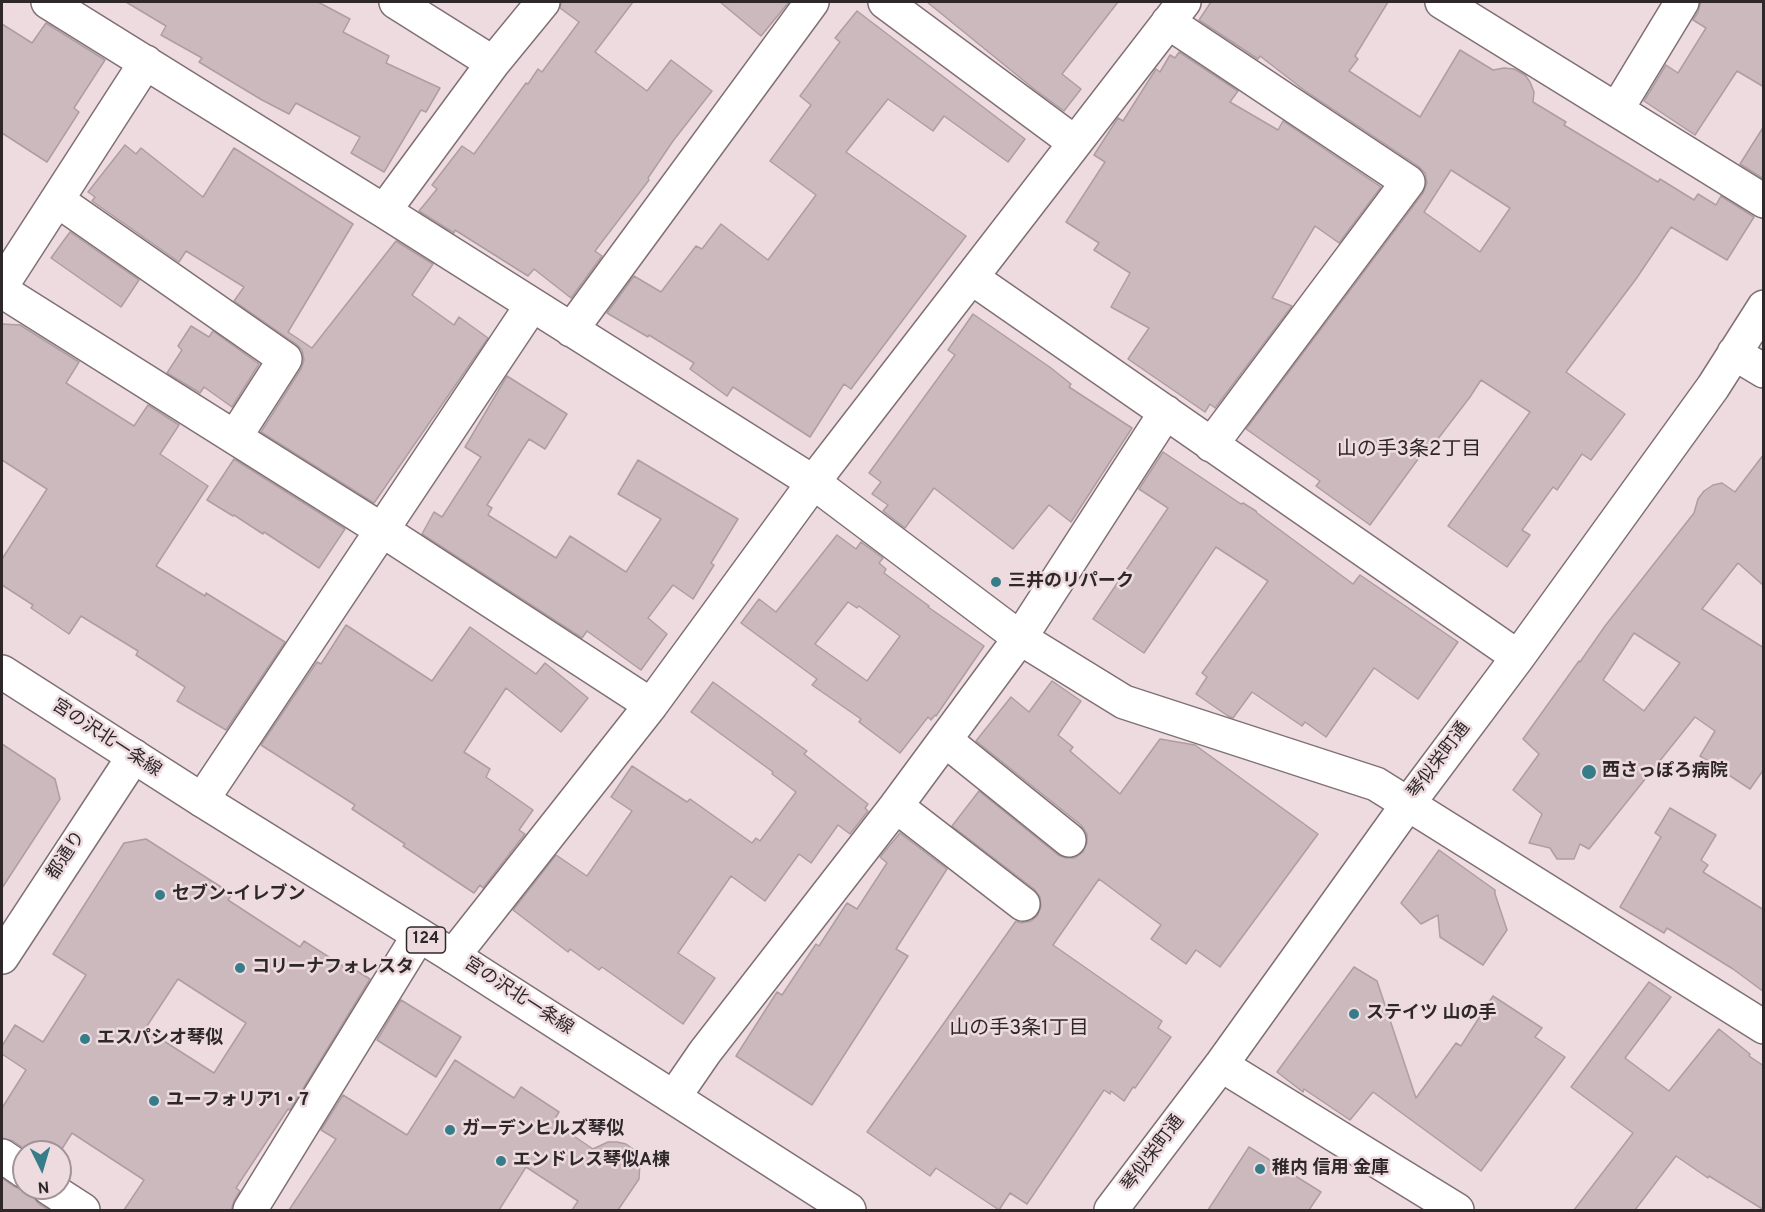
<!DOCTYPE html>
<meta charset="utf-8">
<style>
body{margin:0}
#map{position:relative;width:1765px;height:1212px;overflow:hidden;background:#eddbe0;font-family:Overpass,sans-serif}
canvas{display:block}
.frame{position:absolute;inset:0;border:3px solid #2f282a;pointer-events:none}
.north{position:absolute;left:12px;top:1140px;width:60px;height:60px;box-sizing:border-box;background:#eddbe0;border:2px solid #a19397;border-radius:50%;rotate:175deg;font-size:16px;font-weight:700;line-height:24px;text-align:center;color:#2f282a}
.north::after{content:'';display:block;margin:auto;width:21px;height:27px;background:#377d89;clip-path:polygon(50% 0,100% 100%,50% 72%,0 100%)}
</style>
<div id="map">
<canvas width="1765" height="1212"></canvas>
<div class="frame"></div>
<div class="north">N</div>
</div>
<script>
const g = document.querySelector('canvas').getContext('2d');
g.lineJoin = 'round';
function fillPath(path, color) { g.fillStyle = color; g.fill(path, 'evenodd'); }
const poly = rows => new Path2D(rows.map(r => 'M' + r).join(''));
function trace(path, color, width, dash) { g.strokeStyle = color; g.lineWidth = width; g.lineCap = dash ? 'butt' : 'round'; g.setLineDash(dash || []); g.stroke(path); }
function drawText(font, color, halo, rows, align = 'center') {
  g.font = font + ' Overpass,"Noto Sans JP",sans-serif'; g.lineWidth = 5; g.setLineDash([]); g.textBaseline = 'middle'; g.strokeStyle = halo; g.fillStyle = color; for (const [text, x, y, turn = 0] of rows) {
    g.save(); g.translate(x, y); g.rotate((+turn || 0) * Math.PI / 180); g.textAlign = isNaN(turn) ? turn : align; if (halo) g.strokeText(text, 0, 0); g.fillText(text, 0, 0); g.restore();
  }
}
const building = poly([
 [126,2,318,2,350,19,343,32,389,56,386,63,440,88,426,112,421,110,384,172,351,153,360,137,296,103,289,114,262,100,199,62,202,58,161,35,166,26,126,2],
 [561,2,633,2,595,52,647,91,671,60,712,91,673,141,648,178,649,180,595,251,602,256,571,298,534,269,528,276,455,230,454,233,419,211,437,189,432,185,462,146,474,154,526,83,528,84,538,69,542,72,579,22,560,8,561,2],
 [720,2,789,2,761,36,720,2],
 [927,2,1118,2,1062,74,1081,89,1064,111,1034,89,927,2],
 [1211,2,1388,2,1355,56,1358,59,1349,71,1420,117,1460,50,1493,70,1504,68,1514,69,1525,75,1530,82,1534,92,1533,102,1566,122,1564,125,1658,182,1660,179,1694,200,1698,194,1716,205,1721,196,1754,217,1727,260,1671,227,1636,279,1566,372,1625,414,1591,460,1582,454,1557,490,1553,487,1522,530,1530,535,1507,567,1448,526,1530,412,1481,380,1470,397,1424,457,1421,455,1370,525,1316,486,1320,481,1246,429,1423,193,1427,183,1425,173,1418,166,1304,90,1260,56,1258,59,1199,20,1211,2],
 [1451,170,1510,208,1480,252,1424,212,1451,170],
 [1701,2,1764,2,1764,87,1737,71,1695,135,1644,101,1666,65,1678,73,1706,28,1693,20,1698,12,1701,2],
 [857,11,1025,139,1008,162,944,116,933,131,888,99,846,152,966,236,851,389,844,384,810,437,733,387,727,396,690,369,694,363,649,335,648,337,607,313,634,276,661,292,696,246,702,249,721,224,768,260,816,195,770,161,811,105,800,96,840,42,835,38,857,11],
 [46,23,105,60,74,108,79,112,47,162,2,133,2,24,32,43,46,23],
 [1179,52,1238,91,1230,102,1278,130,1283,121,1381,187,1339,243,1315,226,1272,298,1292,306,1215,408,1210,404,1205,412,1128,359,1149,328,1111,307,1130,273,1094,250,1099,243,1066,222,1105,162,1094,155,1118,118,1123,121,1156,69,1160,72,1170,55,1175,58,1179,52],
 [1764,126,1764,179,1740,164,1764,126],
 [125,145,136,154,141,148,203,197,234,148,353,224,288,332,312,348,396,241,433,264,412,295,454,325,459,317,488,338,374,503,261,432,301,369,304,360,302,350,296,344,234,301,244,287,186,251,179,262,92,201,95,197,88,192,125,145],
 [70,232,139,280,121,307,51,258,70,232],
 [973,314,1051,368,1071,384,1069,387,1132,428,1071,522,1049,505,1013,549,934,488,905,528,883,511,888,505,872,494,881,482,869,473,955,355,948,350,973,314],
 [2,324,20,325,79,362,66,383,134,426,148,405,179,425,160,454,208,486,156,566,205,596,206,593,285,642,226,730,177,701,185,687,136,655,138,651,81,616,69,634,31,608,33,605,2,585,2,559,47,489,2,460,2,324],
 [191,326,209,337,213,331,259,364,232,407,204,387,200,393,167,373,182,350,178,346,191,326],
 [507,376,567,414,545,449,529,439,487,505,492,508,488,515,556,558,570,536,626,572,661,519,618,494,638,460,738,519,711,563,714,565,693,599,673,585,648,618,667,634,641,670,587,631,582,638,422,534,434,512,442,517,481,457,465,447,507,376],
 [1163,452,1241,504,1243,503,1256,511,1257,513,1353,584,1360,575,1458,642,1418,699,1374,668,1326,737,1305,722,1302,726,1252,692,1233,718,1228,716,1196,694,1207,677,1202,673,1268,581,1216,547,1144,653,1093,619,1168,508,1139,489,1163,452],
 [1764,454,1764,586,1738,563,1702,609,1764,648,1764,769,1750,789,1700,756,1715,731,1695,717,1589,849,1580,844,1574,859,1557,859,1550,848,1529,843,1542,814,1513,790,1539,754,1523,739,1579,661,1580,662,1605,626,1694,513,1698,499,1704,491,1713,485,1722,483,1735,492,1764,454],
 [1634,633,1680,663,1644,711,1603,680,1634,633],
 [234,459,345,529,319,568,264,532,263,534,234,515,233,516,207,500,234,459],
 [837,535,856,549,861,542,883,558,879,563,886,569,884,573,929,606,928,607,984,646,936,716,935,715,931,720,928,717,900,753,859,722,861,719,812,685,817,679,741,623,759,599,776,612,837,535],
 [848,602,857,608,859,606,900,636,867,681,815,644,848,602],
 [346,625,432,681,470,627,536,674,545,663,588,698,561,732,506,688,464,752,490,769,486,777,533,810,519,830,525,834,483,888,480,885,474,893,403,846,405,844,352,809,355,805,261,745,317,662,321,664,346,625],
 [1052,681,1081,701,1058,735,1073,747,1070,751,1120,794,1160,739,1195,745,1318,834,1220,967,1196,950,1186,964,1151,939,1161,925,1099,879,1053,945,1162,1021,1158,1028,1171,1037,1135,1088,1133,1087,1124,1101,1111,1091,1110,1094,1104,1090,1027,1204,1010,1193,999,1210,936,1168,930,1176,867,1132,1016,921,1021,923,1031,921,1037,916,1041,907,1040,897,1034,889,952,826,979,791,1058,855,1066,858,1075,858,1083,852,1087,843,1087,834,1081,825,976,741,1011,697,1029,712,1052,681],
 [713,682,807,751,804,754,868,804,865,808,868,811,850,834,838,825,811,863,799,854,765,901,731,876,678,953,715,978,683,1024,602,967,599,970,570,949,568,952,513,910,556,855,587,876,632,811,611,797,632,766,687,802,690,799,752,843,756,838,760,841,796,792,772,774,773,772,691,712,713,682],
 [2,744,55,779,60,799,2,888,2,744],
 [1670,808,1716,835,1701,860,1708,865,1703,872,1764,910,1764,992,1733,969,1667,928,1664,933,1620,907,1661,837,1655,833,1670,808],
 [900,833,947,869,896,949,908,956,812,1105,736,1056,777,992,782,995,816,944,819,946,847,903,857,909,887,863,880,857,900,833],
 [146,839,232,894,228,900,300,947,304,941,346,968,347,965,370,979,290,1110,288,1109,236,1188,240,1191,234,1201,231,1210,124,1210,144,1180,72,1133,60,1152,29,1152,13,1141,2,1138,2,1108,26,1070,2,1054,2,1046,15,1025,43,1042,86,975,53,954,124,843,146,839],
 [178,979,246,1023,214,1073,145,1029,178,979],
 [1439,850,1495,890,1495,894,1507,930,1483,965,1440,937,1438,915,1421,924,1401,903,1439,850],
 [1354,967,1377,981,1416,1098,1456,1043,1461,1046,1493,996,1542,1028,1535,1037,1565,1057,1481,1171,1373,1092,1350,1120,1304,1089,1303,1092,1277,1072,1354,967],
 [1649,982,1671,997,1625,1058,1669,1091,1719,1029,1750,1054,1749,1056,1764,1066,1764,1210,1709,1176,1708,1178,1676,1156,1635,1210,1574,1210,1633,1133,1571,1087,1649,982],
 [401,1000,461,1037,436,1077,377,1040,401,1000],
 [455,1060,514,1098,521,1087,559,1112,553,1122,593,1149,608,1142,617,1142,626,1144,633,1149,640,1161,639,1179,618,1210,572,1210,578,1201,526,1167,499,1210,289,1210,336,1139,321,1130,343,1095,407,1135,455,1060],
 [1249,1147,1321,1192,1309,1210,1208,1210,1249,1147],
 [2,1178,13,1186,22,1190,30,1188,33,1197,39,1204,49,1210,2,1210,2,1178]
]);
fillPath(building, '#cbb9be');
trace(building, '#ae9da1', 1.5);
const minor = poly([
 [48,2,384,211,813,482,1020,638,1124,702,1376,784,1764,1027],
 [396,2,493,63],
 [885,2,1074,142],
 [1442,2,1764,201],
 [1168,22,1408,182,1211,445],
 [1617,109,1682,2],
 [57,200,285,359,235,437],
 [384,211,493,63,543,2],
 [972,278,1518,657],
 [2,285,146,62],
 [2,291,382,530,651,705],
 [571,330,812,2],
 [1734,353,1764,371],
 [945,740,1069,840],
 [202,800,532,305],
 [896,806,1023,904],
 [453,956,651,705,824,468,1184,2],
 [2,957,134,756],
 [1221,1065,1457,1210],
 [674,1097,705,1052,896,806,1020,638,1166,412],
 [2,1156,24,1171],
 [49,1188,83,1210],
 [250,1210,419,935],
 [1111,1210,1221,1065,1408,804,1518,657,1713,387,1764,307]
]);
const major = poly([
 [2,672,202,800,453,956,849,1210]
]);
trace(minor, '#807075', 36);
trace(major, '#807075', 36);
trace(minor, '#fff', 33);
trace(major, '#fff', 33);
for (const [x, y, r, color] of [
 [996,582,6,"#377d89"],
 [1589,772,8,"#377d89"],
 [160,895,6,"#377d89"],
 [240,968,6,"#377d89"],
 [1354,1014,6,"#377d89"],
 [85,1039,6,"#377d89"],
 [154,1101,6,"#377d89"],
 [450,1130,6,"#377d89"],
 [501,1161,6,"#377d89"],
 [1260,1169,6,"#377d89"]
]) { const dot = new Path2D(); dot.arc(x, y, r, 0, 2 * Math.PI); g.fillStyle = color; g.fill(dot); trace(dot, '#eddbe0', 2); }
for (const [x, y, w] of [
 [426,940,39]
]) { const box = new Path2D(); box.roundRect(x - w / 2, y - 13, w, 26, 4.5); g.fillStyle = '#eddbe0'; g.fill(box); trace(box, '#2f282a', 1.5); }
drawText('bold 16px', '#2f282a', null, [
 ["124",426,940]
]);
drawText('bold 18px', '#2f282a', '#eddbe0', [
 ["三井のリパーク",1008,582],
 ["西さっぽろ病院",1602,772],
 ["セブン-イレブン",172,895],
 ["コリーナフォレスタ",252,968],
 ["ステイツ 山の手",1366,1014],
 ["エスパシオ琴似",97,1039],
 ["ユーフォリア1・7",166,1101],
 ["ガーデンヒルズ琴似",462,1130],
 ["エンドレス琴似A棟",513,1161],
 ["稚内 信用 金庫",1272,1169]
], 'left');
drawText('18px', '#2f282a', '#eddbe0', [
 ["宮の沢北一条線",106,739,33],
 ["琴似栄町通",1440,761,-53],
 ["都通り",67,856,-57],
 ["宮の沢北一条線",518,997,33],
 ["琴似栄町通",1154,1154,-53]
]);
drawText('20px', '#2f282a', '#eddbe0', [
 ["山の手3条2丁目",1409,451],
 ["山の手3条1丁目",1019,1030]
]);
</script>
